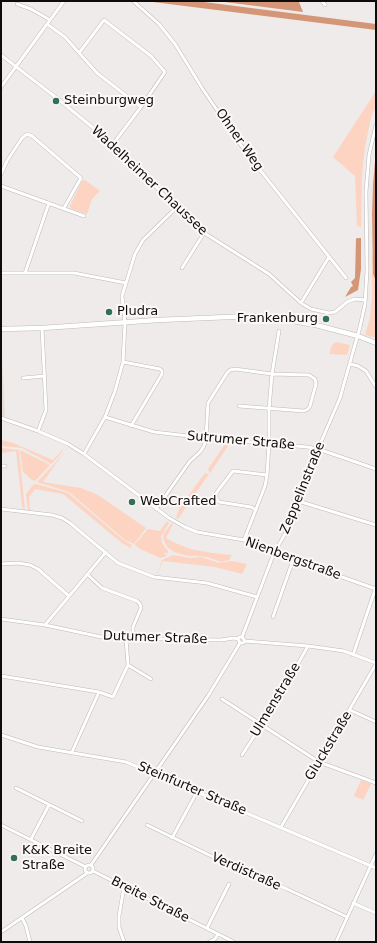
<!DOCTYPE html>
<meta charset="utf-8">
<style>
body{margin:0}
#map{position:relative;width:377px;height:943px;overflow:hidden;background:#eeebea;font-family:"DejaVu Sans",sans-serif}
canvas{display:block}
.frame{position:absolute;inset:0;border:2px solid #0d0c0b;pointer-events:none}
</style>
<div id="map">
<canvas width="377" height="943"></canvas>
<div class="frame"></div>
</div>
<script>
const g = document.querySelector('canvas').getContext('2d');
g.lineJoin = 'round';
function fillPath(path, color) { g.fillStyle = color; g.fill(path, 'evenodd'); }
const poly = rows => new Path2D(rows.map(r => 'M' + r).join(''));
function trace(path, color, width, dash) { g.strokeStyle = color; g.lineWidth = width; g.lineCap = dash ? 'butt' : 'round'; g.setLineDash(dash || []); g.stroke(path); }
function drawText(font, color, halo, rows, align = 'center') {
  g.font = font + ' "DejaVu Sans",sans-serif'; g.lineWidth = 4; g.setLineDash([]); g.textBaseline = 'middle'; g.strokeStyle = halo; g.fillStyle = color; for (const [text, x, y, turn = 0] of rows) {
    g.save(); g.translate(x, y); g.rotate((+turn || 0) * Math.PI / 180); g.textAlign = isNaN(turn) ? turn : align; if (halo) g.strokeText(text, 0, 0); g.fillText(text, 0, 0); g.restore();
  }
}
fillPath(poly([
 [1,337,5,416,1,415]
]), '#e7dcd7');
fillPath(poly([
 [376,91,376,106,371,118,365,147,362,175,361,227,357,226,355,176,333,157],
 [85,180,100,191,92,199,87,214,72,209,70,206,82,181],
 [376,250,376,338,365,335,370,318,372,297,372,256],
 [336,342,350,345,347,355,329,354,332,345],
 [1,440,13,443,53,460,65,447,58,457,51,464,22,448,1,446],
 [226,443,228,446,210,473,208,469],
 [1,448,19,450,25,510,24,510,22,505,16,451,1,453],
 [67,448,43,482,81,488,98,495,146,528,134,544,125,540,69,492,37,482,56,462],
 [20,450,50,465,35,481,32,480,23,472],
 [205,473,209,474,178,519,176,518,180,507],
 [36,484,68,493,122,539,132,545,130,548,126,545,123,544,63,494,35,489,29,497,30,510,28,511,26,494,33,485],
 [167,521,169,523,161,536,162,543,168,551,168,554,166,552,164,554,167,555,165,557,160,558,140,549,136,546,135,544,148,529,160,531],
 [172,523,173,524,166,538,173,542,190,549,212,553,232,555,229,560,221,562,207,557,196,556,195,555,194,556,188,556,174,552,167,547,167,545,166,545,163,538,164,533],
 [173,555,190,558,201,557,219,563,232,561,247,564,242,574,215,567,163,561,157,575,162,560],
 [361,780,371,784,363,800,354,796]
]), '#fdd4c1');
fillPath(poly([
 [145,1,196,1,212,3,376,24,376,30],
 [217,1,299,2,303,12,225,2],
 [376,150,376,281,373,274,372,214,373,184],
 [357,238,361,238,361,269,358,290,345,297,351,287,353,286,351,282,355,278,356,239]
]), '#d59677');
const street = poly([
 [133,1,159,24,175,44,202,88,245,151,346,278],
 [322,1,325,5],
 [17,4,31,9,50,20],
 [47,24,65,37,97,73,141,107,113,144],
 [79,53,104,20,151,56,165,72,141,107],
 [1,55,58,99,113,144,198,229,269,274,301,303,311,309,329,313,335,312,347,302,355,299,365,300],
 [1,87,64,1],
 [1,174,7,161,22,138,27,134,32,136,81,178,64,208],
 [1,186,84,216],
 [182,268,204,233],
 [1,273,74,273,126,283],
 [25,273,49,203],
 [301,303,329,257],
 [123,362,160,369,162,371,162,374,131,426],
 [350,364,358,366,366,371,376,387],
 [23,378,45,376],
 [105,417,154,432,206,438,307,447,318,449,376,469],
 [1,418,38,431,68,444,84,454,169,518,185,527,197,532,244,540,274,553,376,589],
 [38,431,46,410,42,328],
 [84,454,105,417,115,391,123,362,125,323,122,296,135,254,143,240,176,208],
 [1,466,5,466],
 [298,501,376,525],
 [1,509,52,515,62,518,70,523,118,563,154,577,207,583,257,597],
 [156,509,190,461,200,452,204,446,206,438,208,403,227,373,230,370,235,369,272,374,309,375,315,379,316,384,310,406,308,409,304,411,239,406],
 [256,510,251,507,219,502,215,496,217,492,233,471,267,475],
 [244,540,265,486,267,475,269,443,269,409,272,374,279,331],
 [1,564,18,563,30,565,38,569,69,596],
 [87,574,102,588,137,601,140,604,141,608,133,627,133,639],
 [273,617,293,560],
 [1,619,45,625,106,638,221,640,234,638,238,639],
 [45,625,106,552],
 [242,637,274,553,285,534,315,456,340,398,360,327,365,304,367,271,366,192,369,155,376,125],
 [245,641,242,637,239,637,238,639,240,643,243,643,245,641,308,646,344,651,376,663],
 [353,655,376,587],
 [128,665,151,679],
 [1,676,99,692,113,697,128,665,126,639],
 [222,699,319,762,376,783],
 [350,710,376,722],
 [1,735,38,747,126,762,376,868],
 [72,752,99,692],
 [242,755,260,727,263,726,308,646],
 [16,788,82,821],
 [1,825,86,867],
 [147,825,236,868,287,889,347,917],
 [281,827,376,664],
 [172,838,197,792],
 [31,839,49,805],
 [91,865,208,696,240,643],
 '85 869a4 4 0 1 1 8 0a4 4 0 1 1-8 0Z',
 [93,871,234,942],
 [353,903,376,913],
 [22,918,26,926,30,942],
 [207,928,229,884],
 [1,932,86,874,87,872],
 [124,942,119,927,119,916,124,887],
 [209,942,215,939,218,934],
 [336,942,376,854]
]);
const secondary = poly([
 [1,329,42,328,158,320,252,316,270,317,316,325,358,336,376,343]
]);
trace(street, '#bdbab8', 4);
trace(secondary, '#bdbab8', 5.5);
trace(street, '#fff', 3);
trace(secondary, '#fff', 4.5);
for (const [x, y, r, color] of [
 [56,101,4,"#33705b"],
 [109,312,4,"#33705b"],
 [326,319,4,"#33705b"],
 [132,502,4,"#33705b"],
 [14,858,4,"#33705b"]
]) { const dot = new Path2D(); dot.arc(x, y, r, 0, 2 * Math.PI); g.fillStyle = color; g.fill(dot); trace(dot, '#fcf8f7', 1.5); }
drawText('13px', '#0d0c0b', '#fcf8f7', [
 ["Steinburgweg",64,101],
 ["Pludra",117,312],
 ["Frankenburg",318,319,"right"],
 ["WebCrafted",140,502],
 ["K&K Breite",22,851],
 ["Straße",22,866]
], 'left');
drawText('13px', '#0d0c0b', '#fcf8f7', [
 ["Ohner Weg",239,140,55],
 ["Wadelheimer Chaussee",149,181,43],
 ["Sutrumer Straße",241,441,5],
 ["Zeppelinstraße",303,488,-68],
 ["Nienbergstraße",293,559,20],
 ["Dutumer Straße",155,638,2],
 ["Ulmenstraße",276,700,-59],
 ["Gluckstraße",329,746,-59],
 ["Steinfurter Straße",192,789,23],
 ["Verdistraße",246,872,24],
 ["Breite Straße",150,900,27]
]);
</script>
